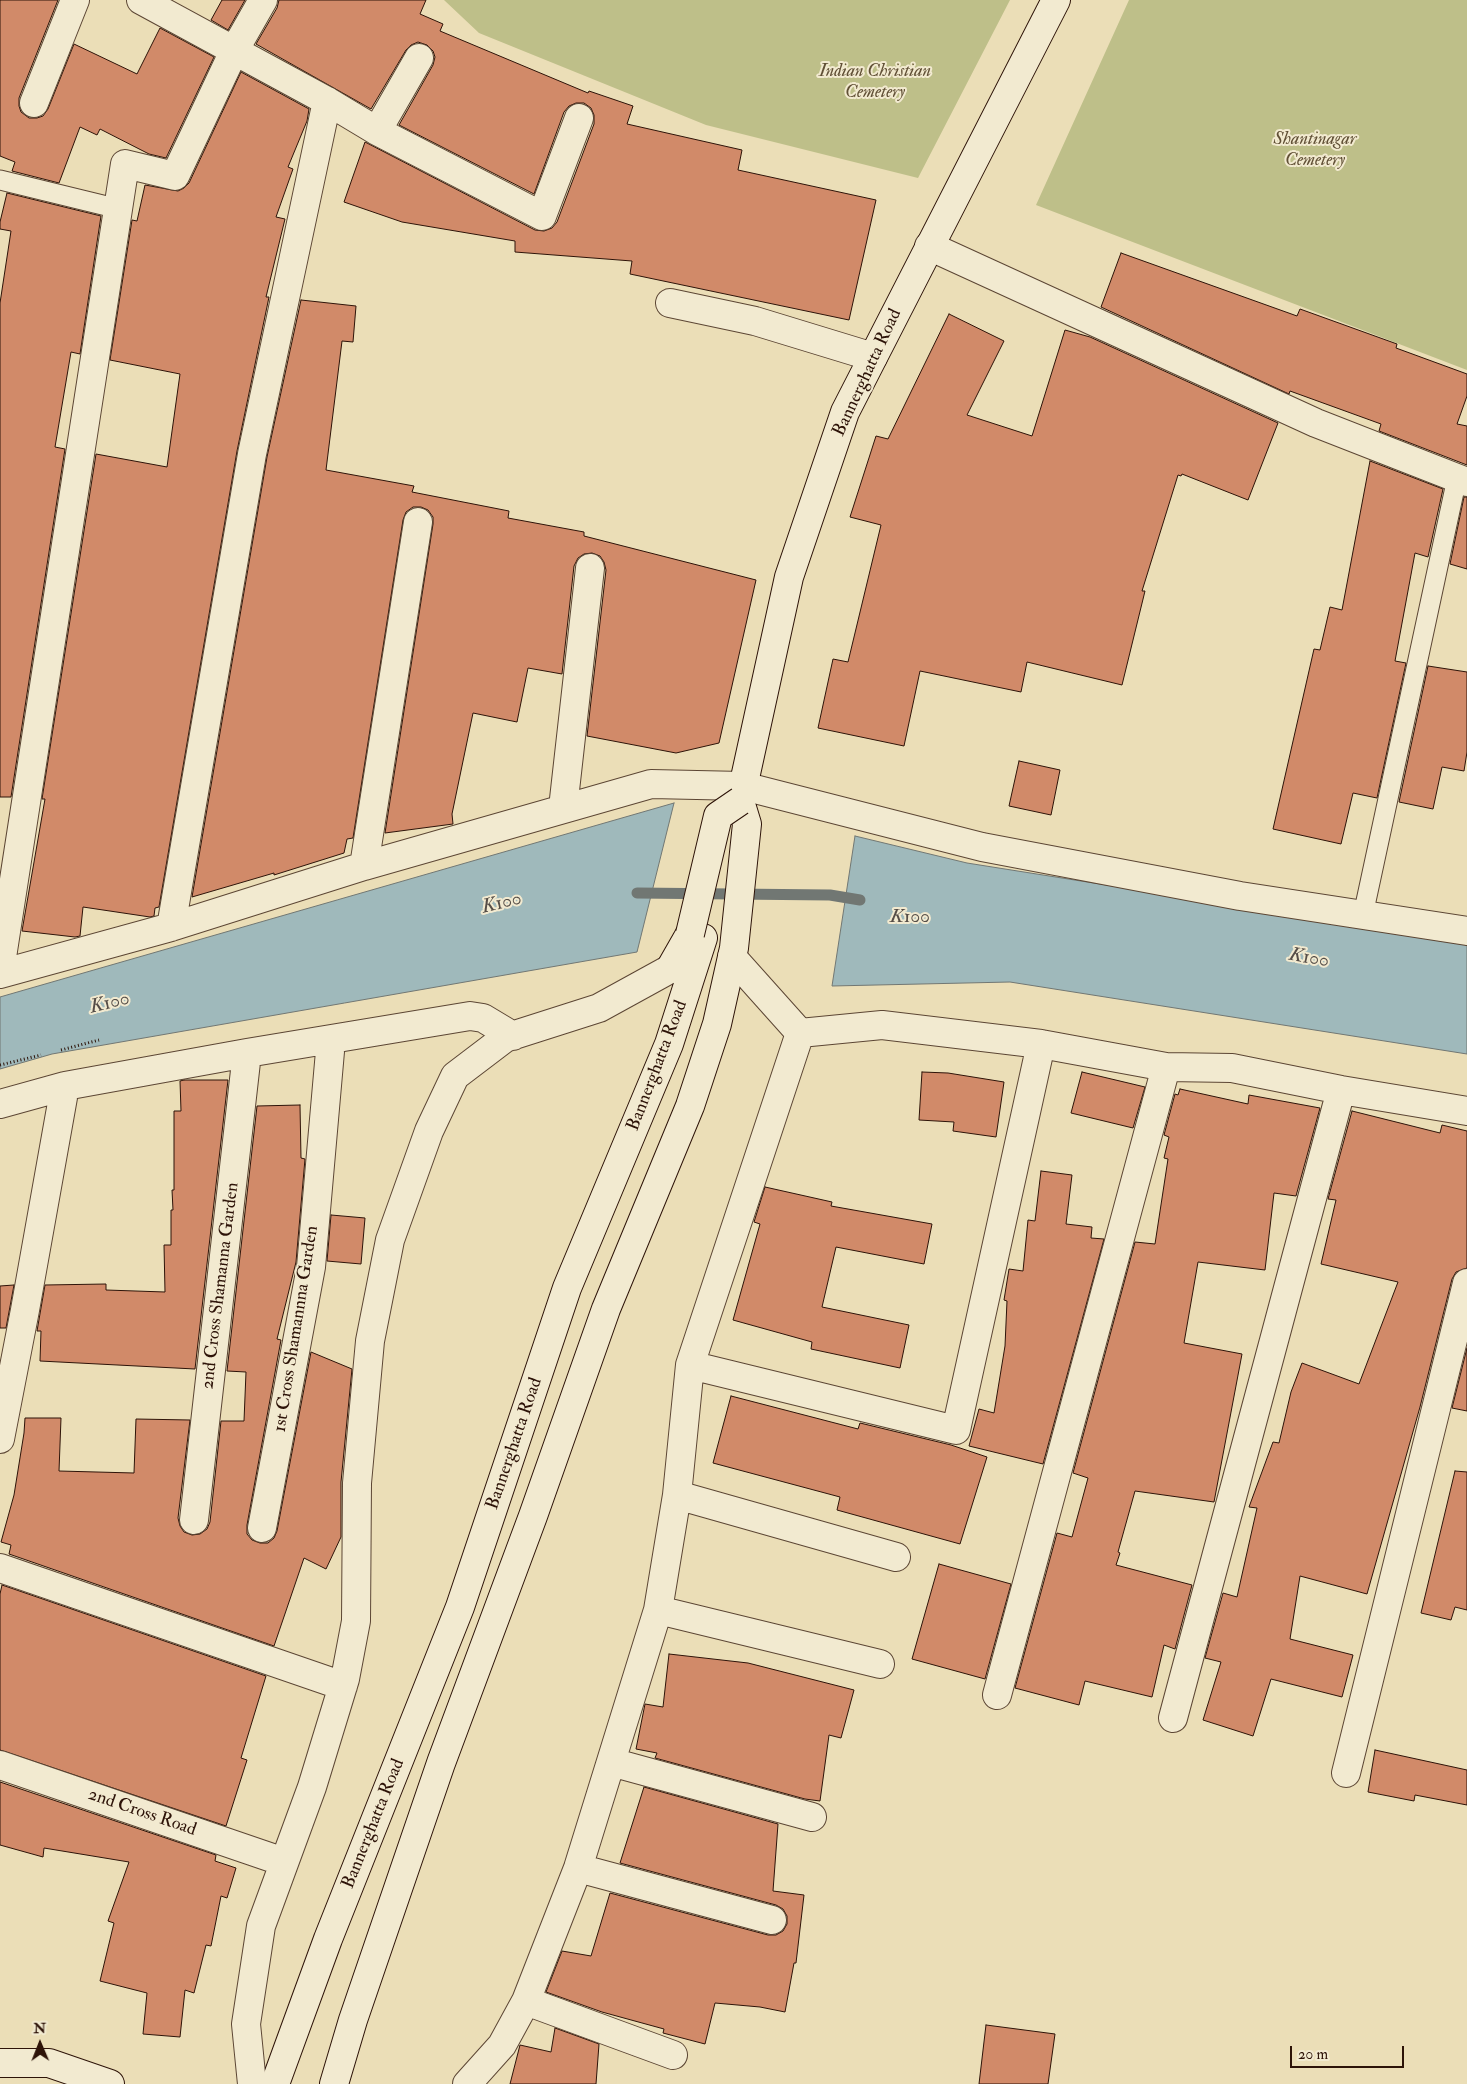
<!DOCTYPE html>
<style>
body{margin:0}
#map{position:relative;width:1467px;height:2084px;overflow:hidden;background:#ebdeb7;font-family:"IM FELL Double Pica",serif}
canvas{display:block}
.north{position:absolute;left:15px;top:2019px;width:50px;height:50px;-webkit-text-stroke:4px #f2ead0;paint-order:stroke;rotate:359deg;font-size:14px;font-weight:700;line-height:20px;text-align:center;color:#2d1308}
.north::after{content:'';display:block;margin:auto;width:18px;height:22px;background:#2d1308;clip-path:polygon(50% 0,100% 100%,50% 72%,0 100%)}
.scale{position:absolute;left:1290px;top:2046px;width:114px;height:22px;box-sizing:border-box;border:2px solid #2d1308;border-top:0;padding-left:6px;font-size:15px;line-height:18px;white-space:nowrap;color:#2d1308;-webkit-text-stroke:4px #f2ead0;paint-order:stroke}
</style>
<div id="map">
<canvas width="1467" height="2084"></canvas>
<div class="north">N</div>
<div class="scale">20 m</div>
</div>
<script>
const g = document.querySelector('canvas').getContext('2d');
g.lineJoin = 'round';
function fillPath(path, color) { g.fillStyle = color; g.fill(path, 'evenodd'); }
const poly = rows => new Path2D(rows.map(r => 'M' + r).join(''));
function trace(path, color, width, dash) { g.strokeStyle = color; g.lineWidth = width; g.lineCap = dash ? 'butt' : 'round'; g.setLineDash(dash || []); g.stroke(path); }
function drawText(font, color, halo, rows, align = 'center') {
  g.font = font + ' "IM FELL Double Pica",serif'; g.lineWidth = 4; g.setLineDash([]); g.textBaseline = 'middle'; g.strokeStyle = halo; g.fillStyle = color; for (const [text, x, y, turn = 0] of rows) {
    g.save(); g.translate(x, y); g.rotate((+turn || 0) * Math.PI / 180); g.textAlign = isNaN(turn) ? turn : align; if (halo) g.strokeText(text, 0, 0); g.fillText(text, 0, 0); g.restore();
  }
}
fillPath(poly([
 [444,0,1010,0,918,178,706,125,479,33],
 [1129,0,1467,0,1467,370,1036,205]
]), '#bebf89');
const water = poly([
 [674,803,637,952,52,1054,0,1069,0,997,674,803],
 [855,836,967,863,1467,942,1467,1054,1010,982,832,986,855,836]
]);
fillPath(water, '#9fb9bb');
trace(water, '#717773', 1);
trace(poly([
 [637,893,830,895,860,900]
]), '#717773', 11);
const building = poly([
 [0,0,58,0,19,98,19,106,21,112,29,118,37,118,43,116,48,109,74,44,137,74,160,28,214,57,166,158,149,154,100,129,97,135,80,127,59,183,12,171,15,162,0,156,0,0],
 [222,0,245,0,228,30,211,20,222,0],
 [279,0,426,0,420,14,443,24,440,31,588,93,589,91,633,106,627,124,742,150,738,170,876,200,849,320,630,274,632,261,515,252,515,241,402,222,344,202,365,142,535,230,544,231,552,228,557,222,594,124,594,115,591,108,584,103,576,103,569,106,564,112,534,194,399,125,433,65,435,57,433,51,427,45,418,42,411,45,406,50,371,109,256,44,277,8,279,0],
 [241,72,309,109,307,121,288,167,293,169,276,217,285,219,266,297,269,297,237,451,159,907,155,908,154,916,150,917,83,907,80,936,75,937,22,931,45,799,42,799,96,454,167,467,180,374,110,360,132,220,137,221,145,185,178,191,184,188,189,183,241,72],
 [7,193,101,216,80,354,71,352,55,447,65,449,11,797,0,797,0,303,11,231,0,229,0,222,7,193],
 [1121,253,1297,316,1300,309,1397,344,1396,348,1467,374,1467,396,1457,424,1467,426,1467,465,1379,431,1381,424,1290,391,1289,394,1101,307,1121,253],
 [301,300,356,306,353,342,342,341,326,470,414,486,412,492,509,511,508,518,584,532,584,536,756,580,719,743,676,753,587,736,606,570,604,562,600,556,592,553,584,554,578,558,574,566,562,674,528,668,517,722,473,713,452,814,453,824,385,833,433,524,433,517,428,510,421,507,413,507,406,512,403,520,353,838,347,839,344,853,274,875,274,873,192,897,267,457,301,300],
 [949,314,1004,341,967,415,1032,436,1065,330,1090,337,1278,423,1248,500,1182,474,1181,476,1178,475,1142,591,1145,591,1122,685,1027,662,1021,692,920,671,904,746,818,728,833,659,848,662,881,525,850,517,876,436,888,439,949,314],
 [1370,461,1443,489,1428,557,1415,553,1395,661,1406,663,1377,798,1353,793,1341,844,1273,829,1314,649,1320,650,1330,607,1342,610,1370,461],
 [1464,497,1467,497,1467,569,1450,564,1464,497],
 [1428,666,1467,672,1467,752,1464,771,1442,767,1433,809,1399,802,1428,666],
 [1019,761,1060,770,1051,815,1009,806,1019,761],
 [922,1072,948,1073,1004,1082,996,1137,953,1131,954,1122,919,1120,922,1072],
 [1082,1072,1145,1087,1133,1128,1071,1113,1082,1072],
 [184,1080,228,1080,195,1369,40,1361,41,1331,37,1331,45,1285,106,1284,106,1290,165,1292,164,1245,171,1245,171,1210,173,1210,172,1190,174,1190,174,1111,181,1111,180,1081,184,1080],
 [1180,1089,1248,1104,1249,1095,1320,1108,1296,1196,1274,1193,1265,1270,1198,1262,1184,1343,1242,1354,1214,1502,1135,1491,1118,1552,1120,1553,1116,1565,1192,1585,1175,1649,1164,1645,1152,1697,1085,1681,1079,1705,1015,1688,1057,1533,1072,1537,1088,1478,1073,1473,1135,1242,1155,1244,1168,1159,1164,1158,1169,1137,1164,1135,1175,1094,1178,1095,1180,1089],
 [300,1105,301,1158,305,1159,296,1262,277,1339,281,1340,247,1525,247,1534,252,1540,260,1543,268,1543,274,1538,277,1531,311,1352,352,1369,341,1482,341,1537,326,1569,304,1558,274,1646,9,1554,11,1545,1,1542,14,1495,24,1433,25,1418,61,1418,59,1471,134,1473,136,1419,190,1420,178,1518,180,1526,184,1532,192,1535,200,1534,207,1529,210,1522,221,1421,244,1421,246,1372,227,1371,257,1106,300,1105],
 [1352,1111,1440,1133,1442,1125,1467,1131,1467,1268,1456,1272,1452,1279,1420,1407,1367,1594,1300,1576,1290,1639,1353,1655,1342,1697,1271,1679,1253,1736,1203,1720,1221,1662,1205,1658,1223,1593,1237,1597,1257,1508,1249,1507,1273,1442,1279,1443,1291,1392,1302,1363,1359,1384,1398,1282,1321,1264,1336,1200,1328,1199,1352,1111],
 [1041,1171,1072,1175,1066,1224,1092,1227,1091,1238,1104,1239,1043,1464,969,1446,979,1409,994,1413,1005,1346,1007,1301,1004,1300,1009,1269,1023,1271,1028,1220,1035,1221,1041,1171],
 [765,1187,832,1202,831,1206,932,1224,924,1264,836,1247,822,1307,909,1325,900,1368,811,1349,812,1342,733,1320,760,1224,754,1222,765,1187],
 [331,1215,365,1218,361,1264,327,1261,331,1215],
 [14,1285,6,1328,0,1328,0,1286,14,1285],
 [1467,1348,1467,1411,1452,1408,1467,1348],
 [731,1396,858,1429,860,1423,951,1445,987,1457,960,1544,837,1510,840,1497,713,1463,731,1396],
 [1455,1471,1467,1472,1467,1610,1455,1607,1451,1620,1421,1613,1455,1471],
 [939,1564,1011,1584,985,1679,912,1659,939,1564],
 [2,1585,266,1676,241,1758,247,1760,226,1826,0,1750,0,1594,2,1585],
 [669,1654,748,1663,854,1690,841,1738,829,1735,820,1801,805,1799,655,1758,657,1753,636,1749,645,1704,663,1707,669,1654],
 [1375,1750,1467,1770,1467,1805,1415,1795,1414,1801,1368,1792,1375,1750],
 [0,1782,216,1855,215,1861,236,1868,227,1898,221,1896,211,1946,206,1945,194,1993,185,1990,180,2037,143,2034,147,1993,100,1981,114,1923,108,1921,129,1862,44,1848,43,1857,0,1845,0,1782],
 [644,1787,778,1824,773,1891,804,1895,796,1963,794,1963,785,2012,760,2007,715,2003,705,2044,663,2033,664,2029,602,2012,546,1992,562,1951,591,1956,610,1893,768,1935,776,1935,783,1931,787,1924,787,1916,783,1909,776,1905,620,1863,644,1787],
 [986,2025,1055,2034,1048,2084,979,2084,986,2025],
 [555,2028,599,2044,596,2084,510,2084,520,2045,551,2052,555,2028]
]);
fillPath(building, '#d18a69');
trace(building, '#2d1308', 1);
const lane = poly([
 [0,180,119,209],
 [1363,915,1457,478]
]);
const street = poly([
 [141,0,327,101,377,131,542,216,579,118],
 [34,103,75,0],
 [377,131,419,58],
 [929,246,1316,423,1467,482],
 [670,303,755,321,873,357],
 [563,808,590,568],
 [364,866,418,522],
 [171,927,252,454,327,101],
 [732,957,800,1033],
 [0,970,125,164,175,176,234,51,263,0],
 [0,974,171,927,364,866,651,784,743,786,982,847,1240,896,1467,931],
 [800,1033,882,1025,1041,1044,1166,1067,1232,1068,1341,1090,1467,1111],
 [0,1104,65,1086,247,1053,470,1016,483,1018,513,1036],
 [690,1365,956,1430,1041,1044],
 [0,1439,25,1310,65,1086],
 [677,1495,896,1557],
 [194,1520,247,1053],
 [262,1528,311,1267,331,1040],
 [0,1568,343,1686],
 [658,1610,880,1664],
 [997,1695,1166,1067],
 [1173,1718,1341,1090],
 [611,1762,812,1817],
 [0,1765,284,1862],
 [1346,1773,1467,1283],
 [578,1868,772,1920],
 [526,2001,673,2055],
 [252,2084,246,2024,261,1926,312,1787,345,1679,356,1621,357,1483,370,1341,390,1240,429,1131,455,1076,505,1038,599,1008,670,969],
 [467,2084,502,2045,526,2001,578,1868,658,1610,677,1495,690,1365,800,1033]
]);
const secondary = poly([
 [670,969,690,934],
 [0,2063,49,2063,110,2084],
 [275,2084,328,1939,460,1607,567,1288,669,1044,703,938],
 [334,2084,353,2020,441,1763,533,1516,606,1309,690,1106,717,1024,734,948,747,824,740,801,789,577,845,412,1056,0]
]);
trace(lane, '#5c4634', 21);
trace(street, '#5c4634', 30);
trace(secondary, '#2d1308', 30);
trace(poly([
 [61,1050,99,1040],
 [0,1065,41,1055]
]), '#2d1308', 3, [1, 2.5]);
trace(lane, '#f2ead0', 19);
trace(street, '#f2ead0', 28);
trace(secondary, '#f2ead0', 28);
const secondaryBridge = poly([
 [690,934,718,816,740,801]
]);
trace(secondaryBridge, '#2d1308', 30, []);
trace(secondaryBridge, '#f2ead0', 28);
drawText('italic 18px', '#604f35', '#f2ead0', [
 ["Indian Christian",875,72],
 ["Cemetery",875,93],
 ["Shantinagar",1315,140],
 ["Cemetery",1315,161]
]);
drawText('18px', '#2d1308', '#f2ead0', [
 ["Bannerghatta Road",868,373,-65],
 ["Bannerghatta Road",658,1066,-69],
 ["2nd Cross Shamanna Garden",221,1286,-83],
 ["1st Cross Shamannna Garden",297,1329,-81],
 ["Bannerghatta Road",515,1444,-71],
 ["2nd Cross Road",142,1813,19],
 ["Bannerghatta Road",374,1824,-68]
]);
drawText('italic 19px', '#554d47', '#f2ead0', [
 ["K100",502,904,-14],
 ["K100",910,918],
 ["K100",1309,959,10],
 ["K100",110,1004,-14]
]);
</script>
